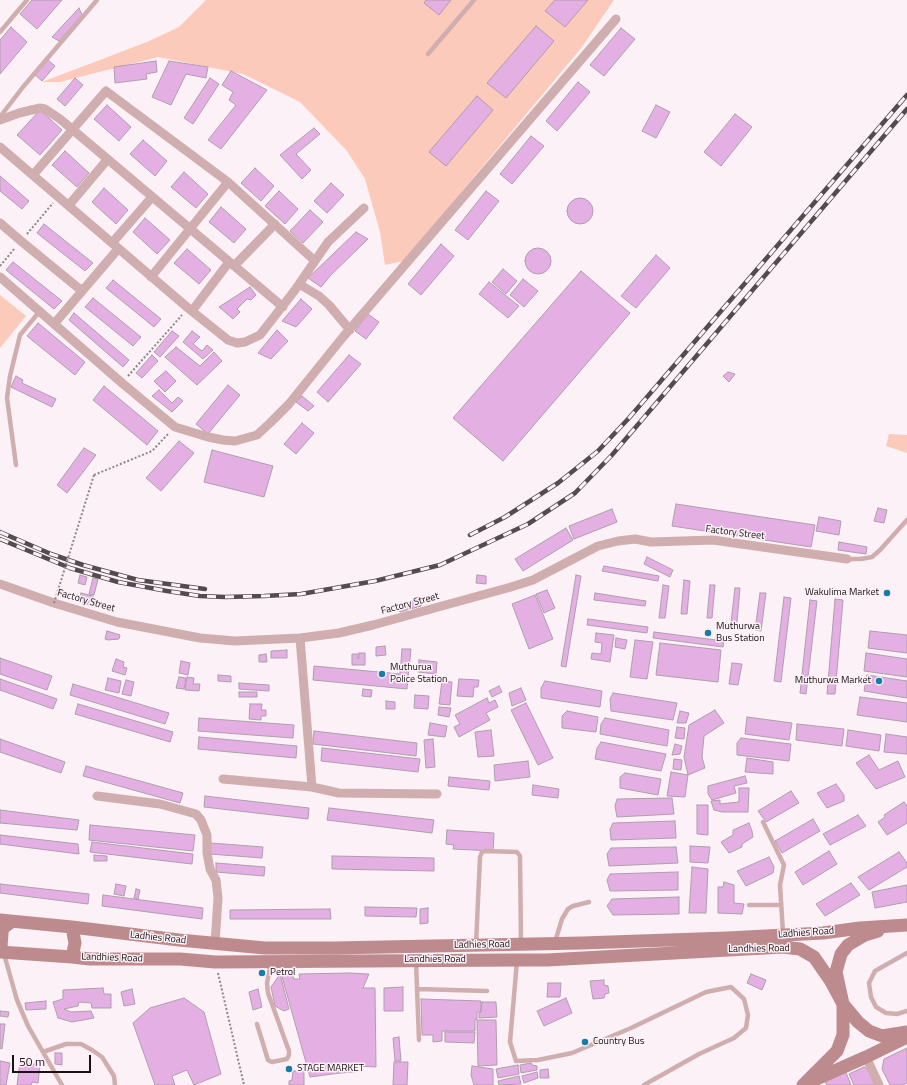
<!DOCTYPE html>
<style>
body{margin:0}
#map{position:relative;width:907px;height:1085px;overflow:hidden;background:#fcf1f6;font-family:"Titillium Web",sans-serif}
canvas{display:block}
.scale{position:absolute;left:12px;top:1055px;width:79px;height:18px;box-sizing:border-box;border:2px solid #191114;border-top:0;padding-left:5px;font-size:12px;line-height:14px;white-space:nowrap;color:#191114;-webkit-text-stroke:3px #fcf1f6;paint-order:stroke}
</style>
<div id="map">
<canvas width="907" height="1085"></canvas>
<div class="scale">50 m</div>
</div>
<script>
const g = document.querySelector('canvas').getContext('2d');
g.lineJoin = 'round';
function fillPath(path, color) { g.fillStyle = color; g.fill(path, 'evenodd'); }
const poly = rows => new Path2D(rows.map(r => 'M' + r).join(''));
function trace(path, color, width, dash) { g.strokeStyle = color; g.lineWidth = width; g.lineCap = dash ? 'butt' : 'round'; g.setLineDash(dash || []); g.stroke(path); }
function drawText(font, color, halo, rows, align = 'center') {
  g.font = font + ' "Titillium Web",sans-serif'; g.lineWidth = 3; g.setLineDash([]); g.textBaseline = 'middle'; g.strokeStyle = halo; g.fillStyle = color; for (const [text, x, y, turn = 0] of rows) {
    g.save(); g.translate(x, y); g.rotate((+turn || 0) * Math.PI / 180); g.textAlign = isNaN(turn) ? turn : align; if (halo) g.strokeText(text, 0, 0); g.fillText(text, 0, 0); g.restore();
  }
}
fillPath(poly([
 [206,0,614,0,582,47,404,261,385,265,380,232,365,179,347,151,300,102,243,74,158,57,60,82,42,82,147,42,179,27],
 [0,295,26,316,0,348],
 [889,434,907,435,907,453,886,446]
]), '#fccaba');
const building = poly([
 [32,0,62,0,37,29,20,14,32,0],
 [426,0,451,0,439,15,424,3,426,0],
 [555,0,588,0,565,27,545,11,555,0],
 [79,8,82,15,59,41,52,37,79,8],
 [536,26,554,41,506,98,487,83,536,26],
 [11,27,27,42,0,74,0,40,11,27],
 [621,28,635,39,604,76,590,65,621,28],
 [47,59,55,66,42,81,35,75,47,59],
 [156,61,157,72,146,74,147,79,115,83,114,67,156,61],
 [169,61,208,67,206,78,186,74,171,105,152,97,169,61],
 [231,71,267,90,221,149,208,140,236,105,229,100,233,92,222,85,231,71],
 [75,78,83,85,65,106,57,99,75,78],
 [210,78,219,84,193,124,184,118,210,78],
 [578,82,590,92,557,131,546,121,578,82],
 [477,96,493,110,446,166,429,152,477,96],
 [107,105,131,127,119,141,94,119,107,105],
 [656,105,670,112,656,138,642,131,656,105],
 [40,110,62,130,40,155,17,135,40,110],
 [735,114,752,127,721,166,704,152,735,114],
 [314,128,320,134,296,154,311,170,302,179,280,155,314,128],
 [531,136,544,146,512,184,500,174,531,136],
 [143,140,167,161,155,176,130,154,143,140],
 [65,151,89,173,77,187,52,165,65,151],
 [255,168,274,186,261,201,241,183,255,168],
 [184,172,208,194,196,208,171,187,184,172],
 [0,176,29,201,22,209,0,191,0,176],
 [331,183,344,195,327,213,314,201,331,183],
 [104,188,128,210,116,224,92,202,104,188],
 [279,191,298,209,285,224,265,206,279,191],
 [486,191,499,201,468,240,455,230,486,191],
 '567 211a13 13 0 1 1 26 0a13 13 0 1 1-26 0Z',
 [221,207,246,229,234,243,209,222,221,207],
 [310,210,323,222,303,243,290,231,310,210],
 [145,218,170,240,157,254,133,232,145,218],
 [44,224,93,263,85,271,37,233,44,224],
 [356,232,368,239,331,275,321,287,308,278,356,232],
 [441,244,454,256,421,295,408,284,441,244],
 '525 261a13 13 0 1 1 26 0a13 13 0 1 1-26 0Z',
 [187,249,211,270,199,284,174,263,187,249],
 [656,255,670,268,636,308,621,296,656,255],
 [13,262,62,301,54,309,6,270,13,262],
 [503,269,517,281,506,294,492,282,503,269],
 [581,271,630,313,503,461,453,418,581,271],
 [523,279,538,291,524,307,510,295,523,279],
 [113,280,161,319,154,327,106,288,113,280],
 [489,282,519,306,508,318,479,294,489,282],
 [250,287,256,295,251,300,247,299,237,309,240,312,233,319,219,307,250,287],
 [93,298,141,337,133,346,85,307,93,298],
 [301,299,312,309,296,327,282,321,301,299],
 [74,313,129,360,123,367,69,320,74,313],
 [368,314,379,322,366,339,355,331,368,314],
 [38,323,85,362,75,375,27,336,38,323],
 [277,330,288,341,271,359,258,353,277,330],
 [172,331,179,336,160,357,154,352,172,331],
 [192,331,200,337,193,344,202,351,207,345,213,350,203,359,183,342,192,331],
 [176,347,200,366,214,352,222,361,197,385,165,357,176,347],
 [152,355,158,361,142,378,136,373,152,355],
 [349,355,361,364,328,402,317,392,349,355],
 [166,371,176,381,165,392,154,381,166,371],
 [728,372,735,374,729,382,723,376,728,372],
 [16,376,23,380,22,383,56,399,52,407,11,387,16,376],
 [228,385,240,395,208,434,196,424,228,385],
 [104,386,158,431,147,445,93,400,104,386],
 [159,390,172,403,178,397,183,401,172,412,152,396,159,390],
 [302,396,314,406,308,411,296,402,302,396],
 [302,423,314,433,296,454,284,444,302,423],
 [179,441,194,453,161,491,146,478,179,441],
 [84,448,96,455,67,493,57,485,84,448],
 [212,450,273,466,264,497,204,482,212,450],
 [676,504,815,525,811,547,672,526,676,504],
 [878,508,887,510,884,523,874,521,878,508],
 [612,509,617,522,574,539,569,526,612,509],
 [819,517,841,521,839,535,816,531,819,517],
 [566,528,573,540,523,571,515,559,566,528],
 [839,542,867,547,866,554,838,550,839,542],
 [647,557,673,570,670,577,644,564,647,557],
 [604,566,659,576,658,581,602,571,604,566],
 [80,575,87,577,85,585,78,583,80,575],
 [477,575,486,576,486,584,476,583,477,575],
 [576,575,581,576,566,667,561,666,576,575],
 [93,578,98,579,94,595,89,594,93,578],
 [684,580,690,581,687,614,681,614,684,580],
 [663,585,669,586,665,618,659,618,663,585],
 [710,585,715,585,712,618,707,618,710,585],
 [735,588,740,588,737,622,731,622,735,588],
 [547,590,555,608,544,613,536,594,547,590],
 [81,593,93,596,91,605,79,602,81,593],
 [595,593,646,601,645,606,594,600,595,593],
 [760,593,766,593,761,631,755,630,760,593],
 [535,595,553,639,529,649,512,604,535,595],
 [784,597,791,598,781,682,774,681,784,597],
 [419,599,421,606,400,612,398,605,419,599],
 [835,599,843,600,835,694,827,694,835,599],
 [810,600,817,601,806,694,800,693,810,600],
 [588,619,648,627,647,633,587,625,588,619],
 [107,631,120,635,119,639,108,640,105,639,107,631],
 [870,631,907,635,907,653,868,648,870,631],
 [654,632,724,641,723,647,653,638,654,632],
 [596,633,614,635,610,662,591,659,592,653,601,654,602,643,595,642,596,633],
 [616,638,627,640,625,649,615,647,616,638],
 [635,640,653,642,647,679,630,677,635,640],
 [660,643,721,650,718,682,656,675,660,643],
 [385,646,386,655,376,656,376,647,385,646],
 [402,649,411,649,407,689,313,680,314,666,400,674,402,649],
 [287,650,287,658,271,658,271,651,287,650],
 [359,653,365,653,365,665,352,665,352,654,358,654,358,659,359,658,359,653],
 [866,653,907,659,907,677,864,671,866,653],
 [266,654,267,662,259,662,259,655,266,654],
 [0,658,52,676,47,690,0,674,0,658],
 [116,659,124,662,123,667,127,668,125,675,112,671,116,659],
 [419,660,437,662,436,674,418,672,419,660],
 [181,661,190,663,188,675,179,673,181,661],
 [732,663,742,664,738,685,729,684,732,663],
 [218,675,231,676,231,682,218,681,218,675],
 [867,675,907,681,907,698,864,691,867,675],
 [179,677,186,678,184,689,176,688,179,677],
 [187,677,194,678,193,684,200,684,199,691,185,690,187,677],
 [108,678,121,681,119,693,105,690,108,678],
 [0,679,57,699,53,709,0,690,0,679],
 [459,679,479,680,478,687,474,687,473,697,457,696,459,679],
 [126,680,134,682,131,696,122,694,126,680],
 [442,681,452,682,450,705,439,704,442,681],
 [545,681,602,691,600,707,541,698,541,688,545,681],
 [239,683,269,685,269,691,239,689,239,683],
 [73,684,169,713,165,724,70,695,73,684],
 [499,686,502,692,492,697,489,691,499,686],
 [521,688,526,700,512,706,509,693,521,688],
 [363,689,372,690,371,697,362,696,363,689],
 [239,692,257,692,257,697,239,697,239,692],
 [613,693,677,703,673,720,611,711,610,699,613,693],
 [415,695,429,696,428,709,414,708,415,695],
 [860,697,907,703,907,722,857,715,860,697],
 [487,698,489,703,495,700,498,707,486,713,490,720,459,737,454,727,460,724,455,715,487,698],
 [386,701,395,702,395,709,386,709,386,701],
 [526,703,553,758,538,765,511,710,526,703],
 [78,704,173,732,170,742,75,714,78,704],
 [250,704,262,704,261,710,266,710,266,716,261,716,261,720,249,719,250,704],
 [439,707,451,708,449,717,438,715,439,707],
 [715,710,724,723,704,736,702,757,705,768,688,775,684,757,689,725,715,710],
 [567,711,598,717,596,732,562,728,562,716,567,711],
 [680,711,689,713,686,723,677,723,680,711],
 [747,717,792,723,789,740,745,734,747,717],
 [199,718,294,725,293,738,198,731,199,718],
 [605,718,669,730,667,746,600,734,601,724,605,718],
 [430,723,447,726,445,737,428,735,430,723],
 [797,724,844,729,842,746,796,740,797,724],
 [677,727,685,728,684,739,675,738,677,727],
 [491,730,494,756,478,757,475,732,491,730],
 [848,730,881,735,879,751,846,746,848,730],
 [314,731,417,743,416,756,313,744,314,731],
 [886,734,907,737,907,754,884,752,886,734],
 [199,737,297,746,296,758,198,749,199,737],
 [741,738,791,744,789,761,737,755,737,743,741,738],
 [0,739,65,762,61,773,0,752,0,739],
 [433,739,435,767,426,768,424,740,433,739],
 [601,742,666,754,661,771,595,759,597,748,601,742],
 [675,744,682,746,680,754,672,755,675,744],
 [322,748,420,759,418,772,321,761,322,748],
 [869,755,879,770,898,761,905,777,876,789,856,763,869,755],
 [747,758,773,762,773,774,745,772,747,758],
 [674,759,682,760,681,770,673,769,674,759],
 [528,761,530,777,495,781,494,765,528,761],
 [86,766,183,793,180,803,83,776,86,766],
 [671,772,688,775,685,797,667,796,671,772],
 [625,773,661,779,658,795,620,788,620,777,625,773],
 [745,776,747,783,734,786,736,793,712,800,708,794,708,786,745,776],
 [449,777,490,781,489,790,448,786,449,777],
 [836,784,844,795,844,801,827,808,817,793,836,784],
 [533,785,559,789,558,798,532,795,533,785],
 [739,788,749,788,748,812,722,812,714,810,711,801,720,800,720,804,739,802,739,788],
 [791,791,799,803,766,822,758,811,791,791],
 [205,796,309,808,308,819,204,807,205,796],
 [672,798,674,814,617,817,615,806,617,799,672,798],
 [904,802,907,806,907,823,887,835,878,822,885,817,884,815,904,802],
 [697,805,708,805,708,835,697,834,697,805],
 [329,808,434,820,432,833,327,820,329,808],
 [0,810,79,820,77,830,0,823,0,810],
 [858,815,866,826,830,845,823,834,858,815],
 [813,819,820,831,782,853,775,841,813,819],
 [675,821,676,838,611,840,610,829,613,823,675,821],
 [749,823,752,831,753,837,742,844,742,847,729,853,721,842,733,835,733,830,749,823],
 [90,825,195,835,193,851,89,840,90,825],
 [447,830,494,833,493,851,453,849,454,845,446,844,447,830],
 [0,835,78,844,79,854,0,844,0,835],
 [92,842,193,854,192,864,90,852,92,842],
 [211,843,263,847,262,858,210,854,211,843],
 [690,846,710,847,708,863,690,862,690,846],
 [676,847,678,863,609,866,607,854,611,848,676,847],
 [829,851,837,864,803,885,795,872,829,851],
 [899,852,907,863,907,867,869,890,858,877,899,852],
 [94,855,107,856,107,861,94,861,94,855],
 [332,856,434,858,434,871,332,869,332,856],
 [769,857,774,867,773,873,746,886,737,871,769,857],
 [216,863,265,867,264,876,216,872,216,863],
 [692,867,708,869,706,913,689,913,692,867],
 [678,872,678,890,610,891,607,880,610,874,678,872],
 [724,882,734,885,734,903,744,904,742,914,718,913,718,887,723,887,724,882],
 [851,883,860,895,825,916,816,904,851,883],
 [0,884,89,894,88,904,0,893,0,884],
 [116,884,126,886,124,896,114,894,116,884],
 [907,885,907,902,875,908,872,892,907,885],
 [136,889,140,890,138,899,134,898,136,889],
 [103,895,203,908,202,919,102,906,103,895],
 [679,897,679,914,613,915,607,906,612,899,679,897],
 [365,907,417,908,416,917,365,916,365,907],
 [428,908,428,923,420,924,420,909,428,908],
 [330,909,331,919,230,919,230,910,330,909],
 [281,973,292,973,294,979,300,979,299,974,349,973,369,974,363,988,375,988,376,1067,356,1066,355,1072,340,1073,310,1077,281,973],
 [280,974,289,1009,284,1011,275,1006,271,987,280,974],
 [751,974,766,980,762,990,747,983,751,974],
 [604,980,604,985,608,986,609,993,605,994,604,998,593,999,590,981,604,980],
 [548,983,561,983,560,997,547,997,548,983],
 [403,987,403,1011,384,1011,384,988,403,987],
 [103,988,104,994,111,994,111,1008,92,1008,91,1003,79,1002,78,1006,64,1009,71,1012,91,1011,94,1018,72,1022,58,1018,53,1002,63,999,63,990,103,988],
 [132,989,135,1004,124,1006,121,992,132,989],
 [258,989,262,1007,253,1010,249,992,258,989],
 [184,998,204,1012,221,1074,194,1085,187,1070,172,1076,175,1085,155,1085,133,1023,150,1008,184,998],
 [566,998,572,1013,544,1026,537,1011,566,998],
 [421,999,481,1001,481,1012,477,1012,477,1019,475,1019,475,1031,442,1031,442,1041,433,1042,433,1035,422,1035,421,999],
 [46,1001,46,1009,26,1010,25,1003,46,1001],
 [482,1002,496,1002,497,1017,479,1018,479,1013,481,1012,482,1002],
 [0,1011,9,1012,8,1017,0,1016,0,1011],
 [477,1020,496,1020,497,1065,478,1066,477,1020],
 [0,1024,5,1024,2,1049,0,1048,0,1024],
 [445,1032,475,1032,474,1043,445,1042,445,1032],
 [399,1037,401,1061,395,1061,393,1038,399,1037],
 [907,1048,907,1083,903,1085,890,1085,882,1069,884,1059,907,1048],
 [55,1053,62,1053,62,1065,55,1064,55,1053],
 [0,1061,10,1063,6,1085,0,1085,0,1061],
 [20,1062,40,1065,38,1083,32,1082,31,1085,17,1085,20,1062],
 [394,1062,408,1062,407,1085,393,1085,394,1062],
 [531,1063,532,1065,537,1066,537,1070,521,1073,520,1065,531,1063],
 [518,1065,519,1074,498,1078,496,1069,518,1065],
 [472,1066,493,1069,493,1085,474,1085,471,1075,472,1066],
 [864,1067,870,1071,876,1085,854,1085,849,1074,864,1067],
 [548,1069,549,1078,540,1078,540,1070,548,1069],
 [845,1070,851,1085,827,1085,823,1079,845,1070],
 [293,1071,304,1071,304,1085,289,1085,289,1081,292,1080,293,1071],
 [537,1072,538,1078,524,1083,522,1076,537,1072],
 [519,1076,521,1084,499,1085,498,1081,519,1076]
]);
fillPath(building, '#e4b0e3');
trace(building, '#af9dae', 1);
trace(poly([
 [27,234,53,203],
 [0,266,15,248],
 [128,376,182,315],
 [94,475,152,451,169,433],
 [218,973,244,1085]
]), '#8f868a', 2, [2, 2]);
trace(poly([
 [0,32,27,0],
 [428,54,474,0],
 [0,117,23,87,97,0],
 [16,465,7,398,10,376,20,335,40,311],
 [847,559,861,559,872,557,880,550,907,520],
 [763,822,784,865,780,885,783,933],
 [749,905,781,905],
 [555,942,562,919,568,909,573,906,589,902],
 [476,944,480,857,482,852,485,851,517,852,520,856,521,943],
 [907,953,875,971,869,983,871,997,876,1007,886,1013,897,1014,907,1011],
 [4,954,17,1000,28,1026,62,1085],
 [517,961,510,1042,516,1061,538,1060,572,1053,631,1028,706,992,731,987,744,999,748,1015,746,1028,734,1038,699,1054,644,1085],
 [416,962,419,1040],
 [417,989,487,991],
 [257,1024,268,1060,272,1062,287,1059,289,1055,289,1051,268,993,267,983,271,963],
 [43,1052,66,1044,81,1044,92,1050,102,1057,114,1076,115,1085]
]), '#d0aeaf', 4.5);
trace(poly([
 [0,120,19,113,40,108,45,109,60,119,283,307],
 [0,147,188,308,228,340,237,343,245,342,260,335,295,290,328,242,364,208],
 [33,175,106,91,228,182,315,261],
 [69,205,107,160],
 [0,223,21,241,82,291],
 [112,243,152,197],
 [234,266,275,224],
 [0,277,122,383,175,427,208,437,223,440,235,441,257,435,270,423,289,404,343,337,616,19],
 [151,277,228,182],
 [299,284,319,296,329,305,350,330],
 [192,311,229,262],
 [54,324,118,249],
 [0,584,54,603,117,622,200,638,235,641,300,638,339,633,373,625,511,587,533,580,598,546,618,541,635,539,651,542,713,540,847,559],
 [223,779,312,787,300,638],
 [312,787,339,793,437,794],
 [97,796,160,804,196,814,201,820,207,835,207,853,210,869,216,880,218,898,215,944],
 [866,1057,879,1085]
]), '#d0aeaf', 9);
trace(poly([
 [0,920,72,927,179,940,265,948,334,948,582,943,727,938,823,933,860,928,907,925],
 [72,927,75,943,72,957],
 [0,952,72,957,90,959,180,959,215,962,517,960,547,960,783,947,800,949,814,957,830,980,843,1004,858,1022,869,1031,882,1036,907,1032],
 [3,952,1,947,2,933,3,928,11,922],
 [812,1081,866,1057,907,1037],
 [803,1085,837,1051,843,1035,843,1004,836,972,841,954,848,945,865,935,878,931]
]), '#bd8b8e', 13);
const rail = poly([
 [0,532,51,554,83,565,138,580,205,589],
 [470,535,505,517,558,483,598,451,629,418,907,95],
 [0,539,70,568,118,582,167,591,200,596,225,597,264,596,301,594,375,581,440,565,528,524,575,493,612,455,907,109]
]);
trace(rail, '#544b4f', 4.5);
trace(rail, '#fcf1f6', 3, [9]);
trace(poly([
 [54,603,94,475]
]), '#8f868a', 2, [2, 2]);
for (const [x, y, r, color] of [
 [887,593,4,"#147ea8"],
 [708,633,4,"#147ea8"],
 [382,674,4,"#147ea8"],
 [879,681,4,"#147ea8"],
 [262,973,4,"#147ea8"],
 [585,1042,4,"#147ea8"],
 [289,1069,4,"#147ea8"]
]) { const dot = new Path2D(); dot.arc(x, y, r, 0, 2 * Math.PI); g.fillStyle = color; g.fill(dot); trace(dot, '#fcf1f6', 1.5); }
drawText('10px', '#191114', '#fcf1f6', [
 ["Factory Street",735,533,7],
 ["Factory Street",86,601,16],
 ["Factory Street",410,604,-15],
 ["Ladhies Road",806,933,-4],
 ["Ladhies Road",158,938,6],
 ["Ladhies Road",482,945,-1],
 ["Landhies Road",759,949,-1],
 ["Landhies Road",112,958,2],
 ["Landhies Road",435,960]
]);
drawText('10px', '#191114', '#fcf1f6', [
 ["Wakulima Market",879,593,"right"],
 ["Muthurwa",716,627],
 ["Bus Station",716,639],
 ["Muthurua",390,668],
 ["Police Station",390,680],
 ["Muthurwa Market",871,681,"right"],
 ["Petrol",270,973],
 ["Country Bus",593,1042],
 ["STAGE MARKET",297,1069]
], 'left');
</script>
